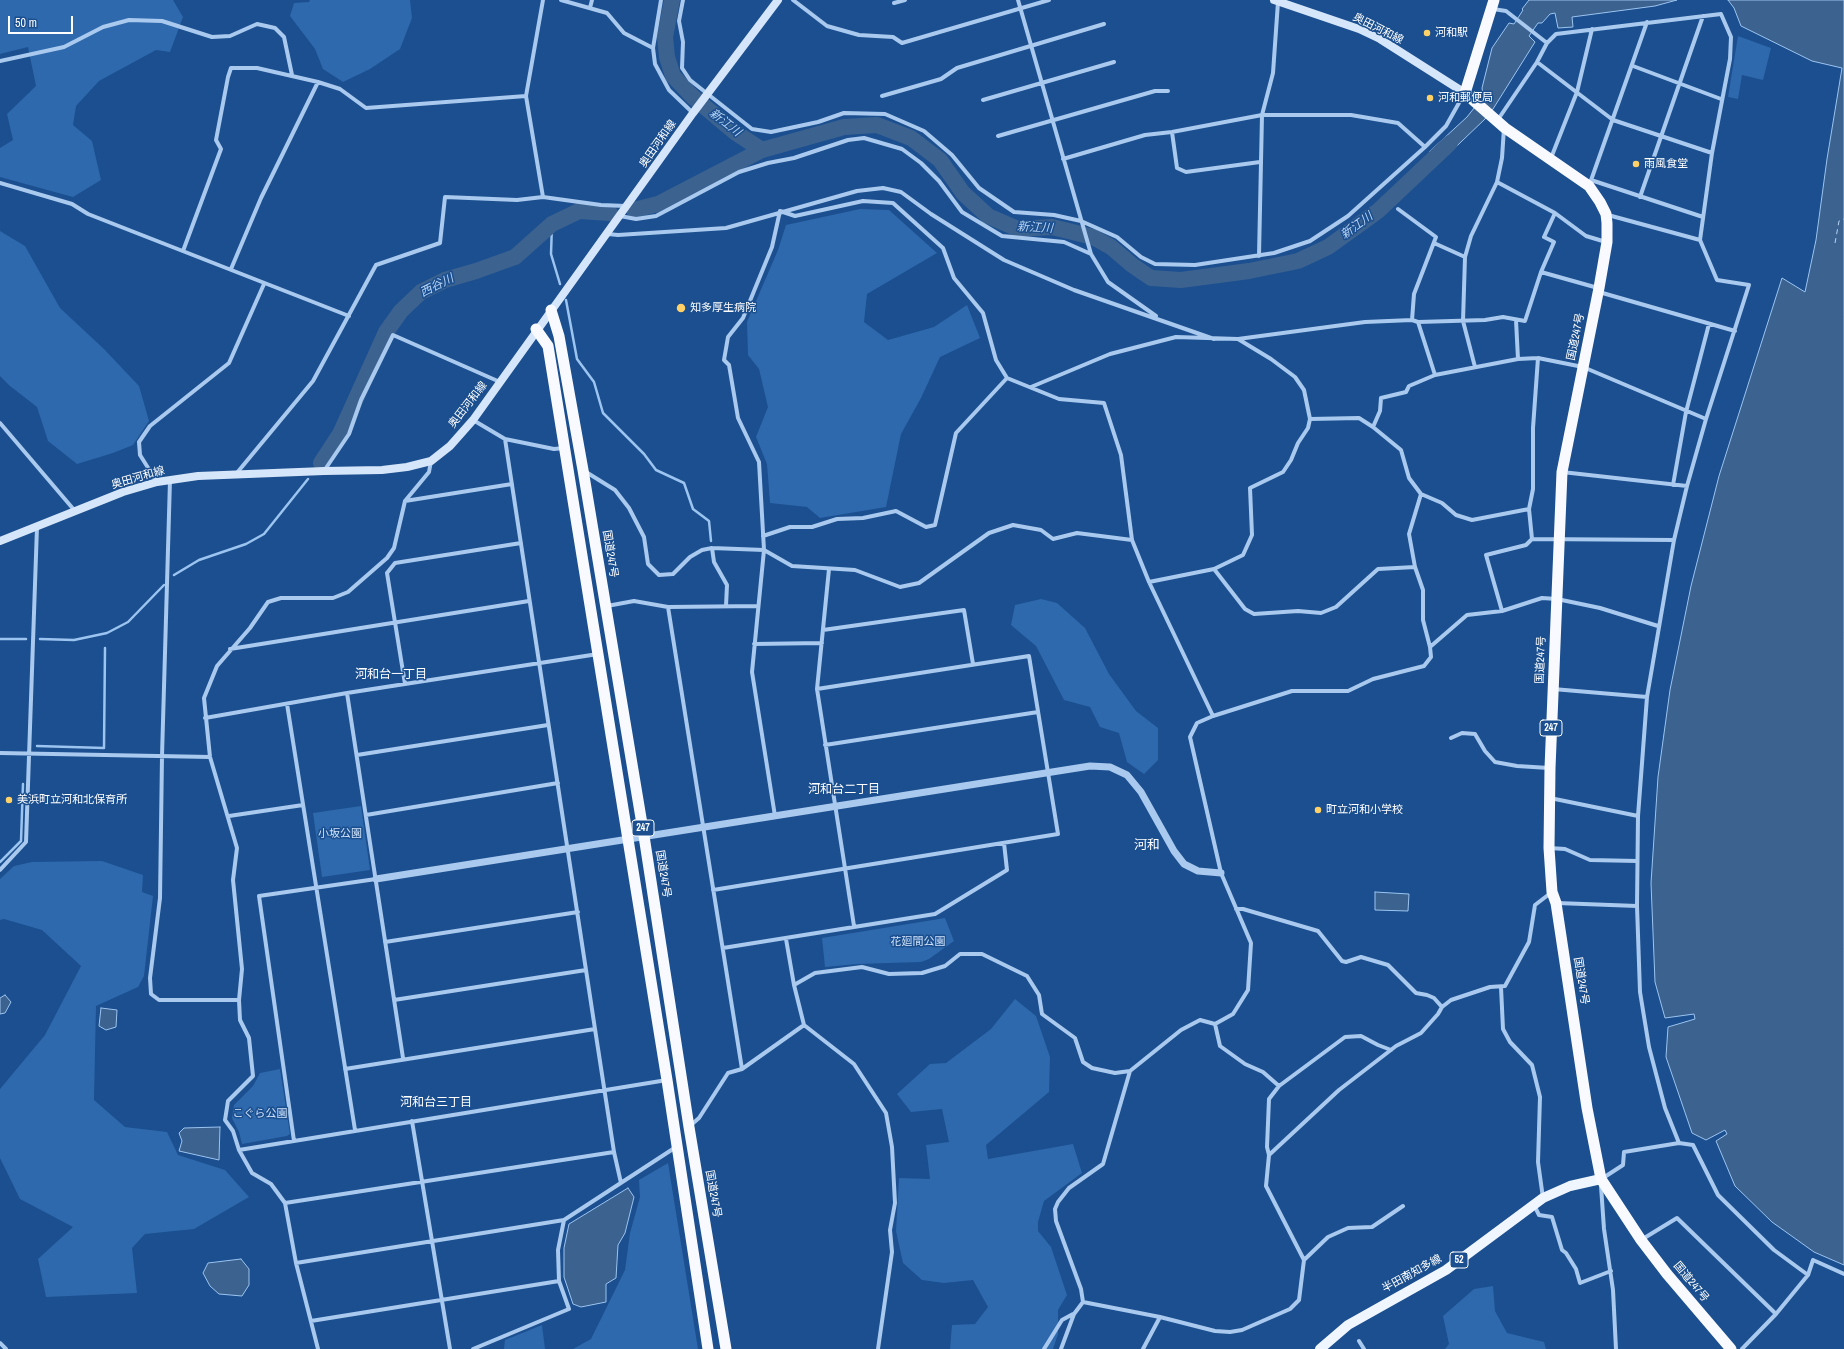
<!DOCTYPE html>
<meta charset="utf-8">
<style>
body{margin:0}
#map{position:relative;width:1844px;height:1349px;overflow:hidden;background:#1b4f8f;font-family:"Archivo Narrow",sans-serif}
canvas{display:block}
.scale{position:absolute;left:8px;top:16px;width:65px;height:18px;box-sizing:border-box;border:2px solid #fff;border-top:0;padding-left:5px;font-size:12px;line-height:14px;white-space:nowrap;color:#fff;-webkit-text-stroke:3px #1b4f8f;paint-order:stroke}
</style>
<div id="map">
<canvas width="1844" height="1349"></canvas>
<div class="scale">50 m</div>
</div>
<script>
const g = document.querySelector('canvas').getContext('2d');
g.lineJoin = 'round';
function fillPath(path, color) { g.fillStyle = color; g.fill(path, 'evenodd'); }
const poly = rows => new Path2D(rows.map(r => 'M' + r).join(''));
function trace(path, color, width, dash) { g.strokeStyle = color; g.lineWidth = width; g.lineCap = dash ? 'butt' : 'round'; g.setLineDash(dash || []); g.stroke(path); }
function drawText(font, color, halo, rows, align = 'center') {
  g.font = font + ' "Archivo Narrow","Noto Sans JP",sans-serif'; g.lineWidth = 3; g.setLineDash([]); g.textBaseline = 'middle'; g.strokeStyle = halo; g.fillStyle = color; for (const [text, x, y, turn = 0] of rows) {
    g.save(); g.translate(x, y); g.rotate((+turn || 0) * Math.PI / 180); g.textAlign = isNaN(turn) ? turn : align; if (halo) g.strokeText(text, 0, 0); g.fillText(text, 0, 0); g.restore();
  }
}
fillPath(poly([
 [0,0,173,0,183,17,170,52,156,50,99,81,76,106,73,125,92,141,101,180,73,197,0,177,0,148,13,140,7,114,36,86,28,47,0,54],
 [310,0,410,0,412,18,400,49,370,69,343,82,323,69,315,49,290,16,294,3,309,2],
 [1738,36,1771,48,1763,80,1742,75,1738,99,1728,97],
 [860,209,889,210,937,253,867,294,864,322,888,340,934,327,967,305,980,338,940,357,921,398,901,434,886,507,820,518,807,507,770,503,767,464,756,437,768,407,759,369,748,355,747,322,778,250,786,225],
 [0,231,25,246,60,308,104,349,139,386,149,421,133,445,113,453,77,464,48,441,37,407,10,386,0,376],
 [1041,599,1057,603,1085,628,1109,674,1136,711,1158,728,1158,760,1144,774,1127,762,1119,733,1100,727,1090,707,1064,700,1036,646,1011,625,1015,605],
 [361,806,370,870,322,877,313,813],
 [102,861,143,875,142,892,153,896,144,976,138,987,96,1006,94,1100,125,1127,167,1132,178,1155,225,1170,249,1197,194,1229,145,1234,132,1248,137,1293,46,1297,38,1259,73,1227,20,1199,0,1158,0,1089,45,1035,81,966,42,930,4,919,0,920,0,879,14,866,32,862],
 [945,918,954,941,929,959,921,962,857,964,825,967,822,938],
 [1015,999,1036,1016,1050,1057,1049,1092,986,1145,988,1159,1073,1144,1082,1173,1044,1201,1038,1222,1038,1231,1051,1247,1067,1295,1058,1310,1058,1334,1053,1349,950,1349,952,1325,975,1324,988,1307,973,1280,944,1283,922,1280,903,1263,896,1231,899,1178,930,1179,926,1145,949,1142,942,1109,911,1112,897,1094,930,1064,946,1063,991,1029],
 [280,1069,290,1134,287,1136,242,1144,239,1132,232,1118,234,1105,253,1086,260,1073],
 [668,1163,698,1349,573,1349,591,1339,625,1270,630,1233,640,1197,639,1180],
 [1493,1286,1495,1311,1507,1333,1544,1342,1546,1349,1445,1349,1449,1344,1443,1316,1474,1289],
 [542,1325,545,1349,504,1349,505,1340]
]), '#2e69ad');
const water = poly([
 [1529,0,1677,0,1655,6,1572,17,1573,27,1558,28,1555,13,1550,14,1542,23,1538,23,1529,36,1535,42,1493,109,1485,119,1439,163,1429,152,1467,117,1482,98,1479,94,1483,94,1482,88,1492,48,1509,23,1514,24,1523,10,1522,9,1529,0],
 [1728,0,1844,0,1844,1265,1814,1252,1772,1222,1735,1186,1716,1141,1727,1134,1725,1130,1706,1140,1692,1133,1666,1057,1668,1027,1695,1019,1694,1014,1665,1018,1655,982,1651,883,1658,777,1670,690,1691,586,1719,476,1782,278,1805,292,1816,240,1827,159,1842,68,1812,61,1741,26,1734,8,1728,0],
 [1375,892,1409,894,1408,911,1375,910,1375,892],
 [5,995,11,1002,5,1013,0,1014,0,998,5,995],
 [101,1008,117,1010,116,1027,106,1030,99,1026,101,1008],
 [220,1127,219,1160,179,1151,182,1141,179,1133,184,1128,220,1127],
 [628,1188,634,1197,625,1233,618,1245,616,1278,606,1284,606,1302,581,1307,573,1304,564,1277,564,1248,569,1224,628,1188],
 [241,1259,249,1269,249,1285,242,1296,219,1294,210,1286,203,1273,208,1263,241,1259]
]);
fillPath(water, '#3c6290');
trace(water, '#9cc4f0', 1);
trace(poly([
 [552,224,551,254,560,284],
 [566,300,577,359,594,382,603,413,644,454,656,470,684,483,693,509,709,521,711,541],
 [174,575,199,560,246,544,264,534,308,479],
 [0,639,26,639],
 [40,639,74,640,107,633,128,622,164,585],
 [37,746,104,748,105,648],
 [0,862,21,841,23,784]
]), '#9cc4f0', 2.5);
trace(poly([
 [672,0,665,37,667,57,673,76,693,97,736,133,762,150],
 [634,210,658,204,762,150,844,127,877,125,911,138,940,160,963,193,988,216,1018,229,1052,227,1093,237,1111,247,1132,265,1151,278,1181,280,1249,271,1298,261,1328,247,1378,211,1450,143],
 [321,463,340,434,386,332,401,311,421,292,445,280,476,271,515,257,552,224,579,211,610,213]
]), '#3c6290', 16);
trace(poly([
 [1835,243,1839,221,1844,219]
]), '#b5d3f5', 1, [5, 4]);
trace(poly([
 [543,0,526,96,543,197],
 [561,0,607,13,624,33,653,48,655,64,669,90,693,113],
 [683,0,679,21,683,42,682,68,690,80,752,129,771,132,818,122,844,113,885,114,924,131,952,155,979,188,1014,212,1054,215,1081,221,1117,237,1141,257,1155,264,1195,265,1274,253,1310,241,1348,216,1425,147,1446,126,1464,94],
 [793,0,827,26,859,35,893,37,902,43,1049,0],
 [1018,0,1091,254,1108,282,1156,316],
 [894,3,905,0],
 [590,8,592,0],
 [1493,9,1506,11,1547,43],
 [653,48,661,0],
 [0,61,64,47,103,27,129,20,162,21,212,37,230,36,257,24,275,28,284,37,292,75],
 [1537,62,1613,120,1712,153],
 [1633,66,1721,99],
 [882,96,941,79,957,68,1104,24],
 [983,100,1114,62],
 [1497,121,1537,62,1547,43,1556,34,1721,14,1731,37,1730,59,1712,153,1700,240,1717,280,1749,285,1706,419,1687,486,1674,540,1647,697,1638,816,1637,906,1640,992,1649,1047,1665,1108,1679,1143],
 [1172,132,1177,168,1186,172,1260,162],
 [998,136,1155,91,1168,91],
 [1551,158,1577,92,1592,29],
 [1063,159,1145,135,1172,132,1262,115,1351,115,1398,123,1425,147],
 [1591,180,1703,217],
 [1497,182,1555,213,1586,236,1606,242],
 [0,183,72,204,88,214,349,316],
 [1589,186,1647,22],
 [1640,197,1703,16],
 [1398,209,1436,237,1414,294,1412,320],
 [780,211,795,216,863,201,893,203,943,248,954,278,983,313,996,360,1007,378,1059,399,1104,403,1121,455,1132,540,1149,582,1213,716],
 [1608,215,1700,240],
 [620,216,636,219,656,216,739,172,768,163,794,158,848,140,864,138,902,149,921,163,939,181,962,212,1002,236,1064,242,1091,254],
 [608,234,618,235,726,228,857,191,883,188,901,192,931,214,1004,260,1074,290,1214,339],
 [1434,243,1465,257],
 [183,251,221,149,216,140,228,77,231,68,257,68,318,82,340,89,366,108,526,96],
 [1259,256,1262,115,1273,73,1278,2],
 [231,269,261,198,318,82],
 [1541,272,1598,288],
 [1599,292,1735,331],
 [1516,320,1518,359],
 [1418,322,1485,320,1503,317,1525,321,1541,272,1554,242,1544,237,1555,213],
 [1475,367,1463,321,1465,257,1471,236,1497,182,1502,158,1504,128],
 [1031,387,1110,354,1176,337,1238,339,1365,322,1412,320,1418,322,1435,375],
 [1310,419,1359,418,1373,427,1401,450,1409,478,1421,494,1442,503,1456,515,1472,520,1529,509],
 [473,420,505,439,554,449,564,448],
 [0,423,75,511],
 [1373,427,1380,411,1381,398,1406,392,1409,386,1435,375,1518,359,1538,358,1583,367,1706,419],
 [505,439,595,1029,614,1152,621,1183],
 [324,471,349,434,361,400,393,335,500,382],
 [586,472,615,490,629,508,644,537,648,564,659,575,673,574,690,557,702,550,712,548,764,550,792,566,855,570,900,587,919,583,989,533,1013,525,1041,530,1053,539,1077,533,1132,540],
 [1562,472,1687,486],
 [236,474,313,381,376,265,440,243,445,197,517,200,543,197,601,205,626,206],
 [170,480,162,756,160,898,150,978,151,994,159,1000,239,1000],
 [157,482,140,455,139,442,150,426,229,363,264,284],
 [1673,485,1686,412,1709,324],
 [405,501,512,484],
 [763,536,790,527,812,527,837,519,863,518,896,511,926,527,935,525,956,433,1007,378],
 [1532,539,1674,540],
 [712,548,714,562,727,585,726,606],
 [829,569,817,689,854,926],
 [1214,569,1245,609,1254,614,1298,611,1321,613,1336,607,1378,569,1415,567],
 [1149,582,1214,569,1243,555,1252,535,1250,488,1283,472,1291,460,1298,443,1308,428,1310,419,1304,390,1295,377,1271,359,1238,339],
 [607,606,634,601,668,607,758,606],
 [668,607,742,1069],
 [1502,611,1486,555,1526,545,1532,539,1529,509,1533,489,1533,428,1538,358],
 [823,630,964,610,973,664],
 [754,644,822,643],
 [1430,647,1467,615,1502,611,1542,598,1557,599,1600,608,1658,626],
 [230,649,529,601],
 [405,684,387,573,395,563,521,543],
 [1553,689,1647,697],
 [347,693,403,1058],
 [287,704,355,1130],
 [205,718,347,693,598,654],
 [1451,738,1462,733,1475,734,1485,751,1495,762,1517,766,1549,768],
 [825,745,1038,712],
 [0,753,210,757],
 [357,755,548,725],
 [1550,798,1638,816],
 [366,815,558,783],
 [229,816,303,805],
 [775,816,752,672,764,550,759,462,738,418,729,365,724,360,728,337,743,318,772,247,780,211],
 [1549,848,1565,849,1590,860,1637,861],
 [0,870,26,842,37,527],
 [713,890,1058,834,1029,656,817,689],
 [1557,903,1637,906],
 [1236,909,1243,909,1318,931,1342,961,1346,962,1361,957,1388,965,1416,993,1427,995,1434,998,1442,1007],
 [786,939,794,985,804,1025,854,1064,886,1113,892,1147,895,1203,890,1230,892,1252,878,1349],
 [385,942,578,912],
 [723,948,935,914,1007,870,1004,843],
 [794,985,815,973,862,967,889,974,922,973,945,966,960,954,982,954,1027,976,1039,995,1042,1014,1075,1038,1083,1062,1092,1068,1115,1073,1130,1071,1181,1030,1200,1020,1215,1024,1233,1014,1248,990,1251,943,1221,873,1190,737,1197,723,1213,716,1292,691,1348,691,1373,679,1424,666,1431,657,1430,647,1423,620,1423,590,1415,567,1409,534,1421,494],
 [1501,987,1503,1029,1510,1042,1532,1065,1540,1097,1538,1162,1543,1198],
 [394,1000,586,970],
 [1215,1024,1220,1046,1245,1064,1263,1072,1279,1086],
 [345,1069,595,1029],
 [412,1121,450,1349],
 [691,1125,699,1118,728,1073,742,1069,804,1025],
 [294,1141,259,896,376,879],
 [239,1150,667,1080],
 [1269,1155,1339,1090,1396,1046,1421,1033,1438,1014,1442,1007,1451,1000,1490,987,1505,986,1529,942,1535,905,1552,892],
 [1603,1178,1623,1165,1624,1152,1679,1143,1693,1145,1718,1195,1774,1250,1808,1275],
 [1601,1186,1604,1229,1613,1290,1616,1349],
 [285,1203,614,1152],
 [1534,1205,1539,1215,1552,1217,1562,1250,1566,1253,1576,1269,1580,1283,1611,1271],
 [1641,1240,1677,1218,1776,1314],
 [1304,1260,1328,1237,1348,1228,1372,1227,1403,1206],
 [296,1263,564,1220,676,1147],
 [1083,1302,1160,1317,1215,1331,1230,1332,1242,1330,1290,1309,1299,1300,1304,1260,1266,1186,1269,1155,1267,1147,1269,1099,1279,1086,1345,1037,1361,1036,1378,1045,1391,1050],
 [1083,1302,1081,1289,1056,1221,1055,1209,1058,1202,1069,1188,1103,1164,1130,1071],
 [311,1321,559,1281],
 [1359,1341,1364,1349],
 [0,1343,6,1349],
 [318,1349,296,1263,285,1203,271,1184,252,1173,239,1150,233,1131,225,1120,228,1101,253,1076,249,1038,240,1020,239,1000,242,969,233,880,237,848,210,757,204,698,217,666,250,628,268,602,281,598,333,598,348,592,387,558,394,548,405,501,429,472,431,461],
 [473,1349,569,1309,559,1281,558,1250,564,1220],
 [1044,1349,1062,1320,1073,1314],
 [1061,1349,1074,1314,1083,1302],
 [1143,1349,1160,1317],
 [1742,1349,1776,1314,1808,1275,1813,1260,1844,1274]
]), '#a9c9ee', 4);
trace(poly([
 [376,879,1090,766,1110,767,1127,775,1141,792,1174,851,1184,864,1198,871,1221,873]
]), '#a9c9ee', 7);
trace(poly([
 [1274,0,1359,29,1380,39,1465,93],
 [0,541,123,492,157,482,198,476,324,471,382,470,407,467,431,461,450,446,473,420,693,113,778,0]
]), '#d6e6fa', 8);
trace(poly([
 [1320,1349,1348,1325,1446,1270,1543,1198,1570,1186,1601,1179]
]), '#f0f6ff', 10);
trace(poly([
 [1494,0,1465,93,1505,128,1589,186,1600,202,1606,214,1607,223,1607,242,1599,288,1562,472,1550,768,1549,848,1552,892,1556,903,1587,1108,1601,1179,1641,1240,1667,1274,1731,1349],
 [551,310,559,336,583,470,644,836,689,1127,726,1349],
 [536,329,548,346,667,1080,708,1349]
]), '#f8faff', 11);
for (const [x, y, r, color] of [
 [1427,33,4,"#ffd166"],
 [1430,98,4,"#ffd166"],
 [1636,164,4,"#ffd166"],
 [681,308,5,"#ffd166"],
 [9,800,4,"#ffd166"],
 [1318,810,4,"#ffd166"]
]) { const dot = new Path2D(); dot.arc(x, y, r, 0, 2 * Math.PI); g.fillStyle = color; g.fill(dot); trace(dot, '#1b4f8f', 1.5); }
for (const [x, y, w] of [
 [1551,728,22],
 [643,828,22],
 [1459,1260,18]
]) { const box = new Path2D(); box.roundRect(x - w / 2, y - 8, w, 16, 3); g.fillStyle = '#1b4f8f'; g.fill(box); trace(box, '#fff', 1); }
drawText('bold 10px', '#fff', null, [
 ["247",1551,728],
 ["247",643,828],
 ["52",1459,1260]
]);
drawText('11px', '#fff', '#1b4f8f', [
 ["奥田河和線",1378,29,27],
 ["奥田河和線",658,144,-55],
 ["国道247号",1576,337,-78],
 ["奥田河和線",468,405,-52],
 ["奥田河和線",138,478,-16],
 ["国道247号",610,554,81],
 ["国道247号",1541,660,-88],
 ["国道247号",663,874,81],
 ["国道247号",1581,981,81],
 ["国道247号",713,1194,80],
 ["半田南知多線",1412,1274,-29],
 ["国道247号",1691,1282,50]
]);
drawText('11px', '#fff', '#1b4f8f', [
 ["河和駅",1435,33],
 ["河和郵便局",1438,98],
 ["雨風食堂",1644,164],
 ["知多厚生病院",690,308],
 ["美浜町立河和北保育所",17,800],
 ["町立河和小学校",1326,810]
], 'left');
drawText('11px', '#cfe3fa', '#1b4f8f', [
 ["小坂公園",340,834],
 ["花廻間公園",918,942],
 ["こぐら公園",260,1114]
]);
drawText('italic 12px', '#b5d3f5', '#1b4f8f', [
 ["新江川",725,123,38],
 ["新江川",1357,226,-36],
 ["新江川",1035,228,3],
 ["西谷川",437,286,-27]
]);
drawText('12px', '#fff', '#1b4f8f', [
 ["河和台一丁目",391,675],
 ["河和台二丁目",844,790],
 ["河和台三丁目",436,1103]
]);
drawText('13px', '#fff', '#1b4f8f', [
 ["河和",1147,846]
]);
</script>
